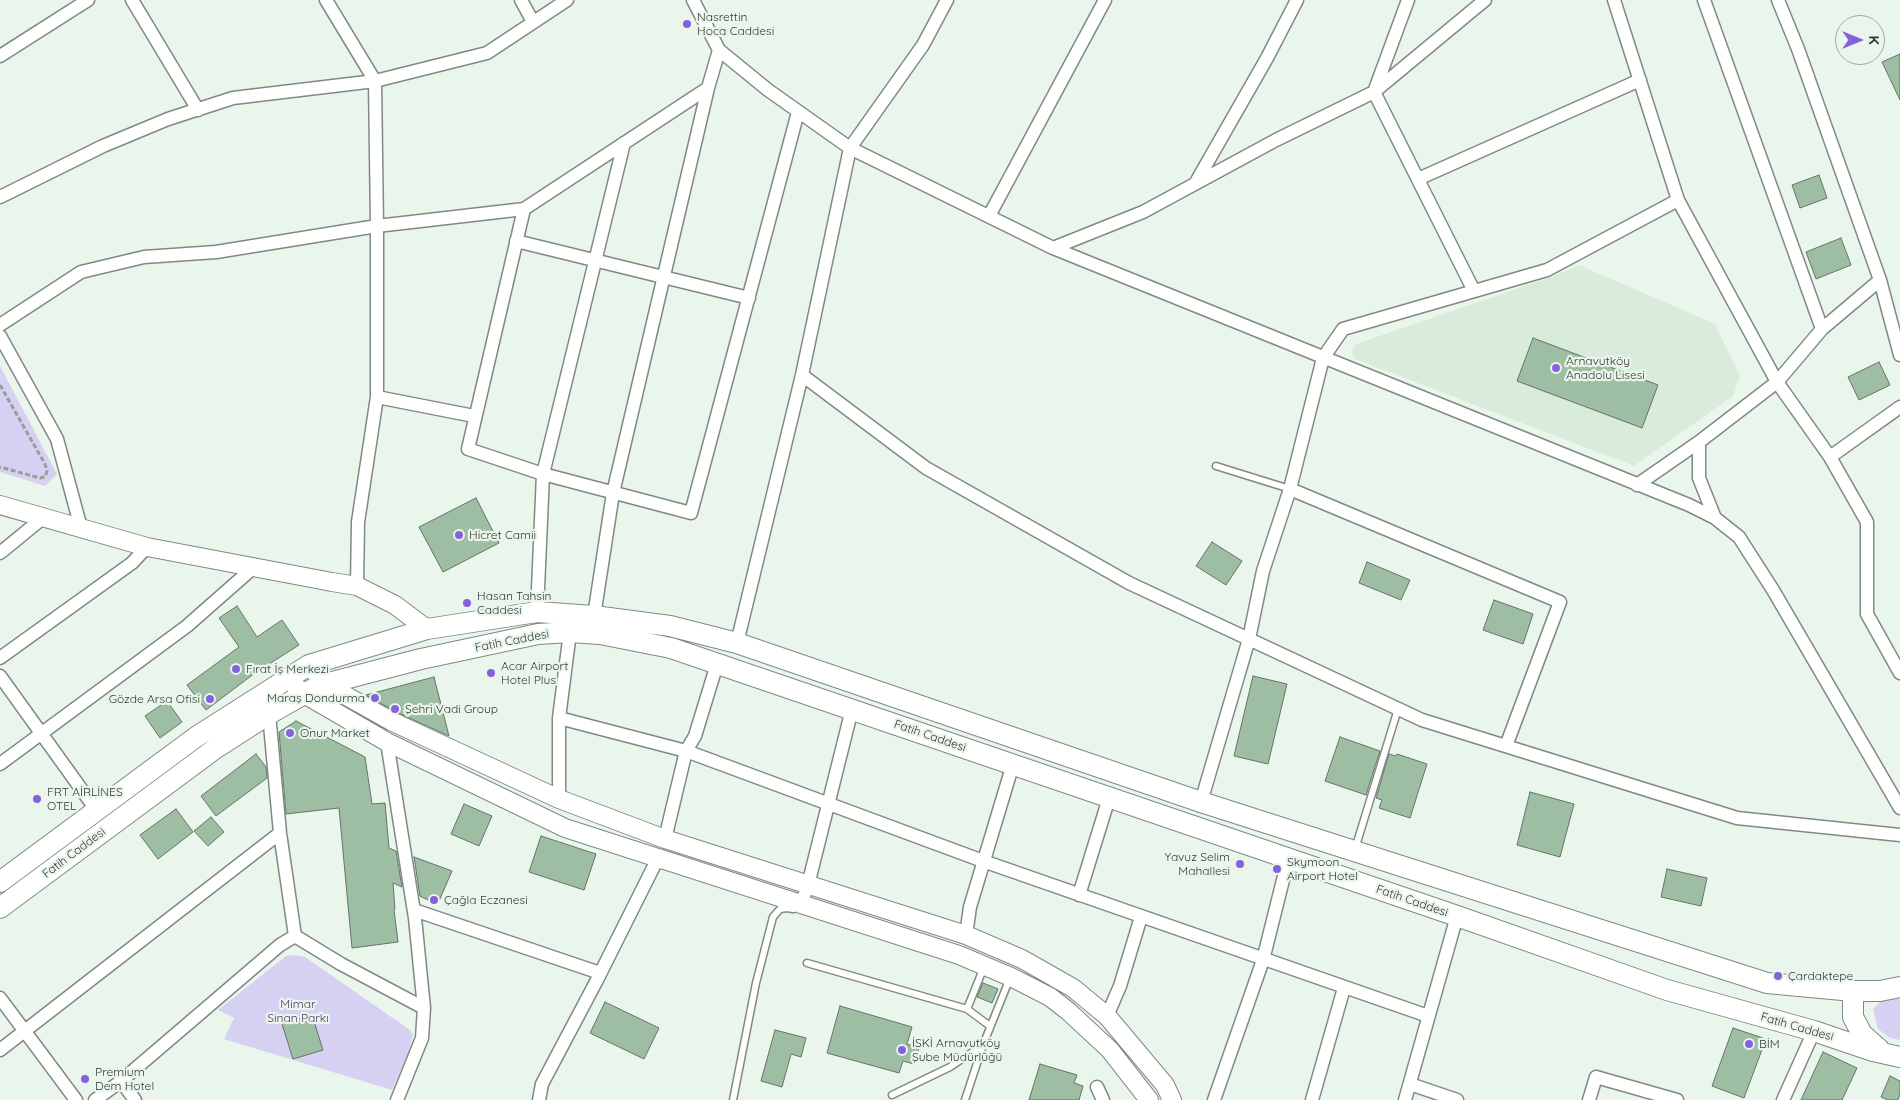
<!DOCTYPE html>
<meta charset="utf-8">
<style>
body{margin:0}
#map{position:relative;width:1900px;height:1100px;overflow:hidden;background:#eaf6ec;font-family:Quicksand,sans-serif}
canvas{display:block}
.north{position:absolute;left:1835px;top:15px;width:50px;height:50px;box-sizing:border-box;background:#eaf6ec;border:1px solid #a1aaa2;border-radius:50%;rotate:90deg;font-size:14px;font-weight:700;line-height:20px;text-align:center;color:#333834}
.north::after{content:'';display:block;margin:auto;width:18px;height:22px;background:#8562dd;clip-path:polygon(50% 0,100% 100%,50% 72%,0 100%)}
</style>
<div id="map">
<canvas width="1900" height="1100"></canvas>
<div class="north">K</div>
</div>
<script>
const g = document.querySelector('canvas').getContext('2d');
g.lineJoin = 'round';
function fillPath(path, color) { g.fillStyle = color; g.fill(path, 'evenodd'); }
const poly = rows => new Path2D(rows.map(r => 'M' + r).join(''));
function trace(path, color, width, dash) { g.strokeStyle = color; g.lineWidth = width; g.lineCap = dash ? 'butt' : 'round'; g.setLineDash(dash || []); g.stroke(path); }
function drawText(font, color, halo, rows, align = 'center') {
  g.font = font + ' Quicksand,sans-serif'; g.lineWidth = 4.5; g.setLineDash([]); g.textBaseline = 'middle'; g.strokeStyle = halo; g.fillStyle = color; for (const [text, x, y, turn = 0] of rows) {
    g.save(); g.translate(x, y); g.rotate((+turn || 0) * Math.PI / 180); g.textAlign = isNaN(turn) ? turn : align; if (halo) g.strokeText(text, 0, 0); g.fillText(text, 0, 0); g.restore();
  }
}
fillPath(poly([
 [1579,265,1715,324,1740,376,1733,396,1634,466,1355,359,1351,351,1356,344,1554,276]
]), '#d9ecdc');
fillPath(poly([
 [0,366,57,474,45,486,0,472],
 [292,955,305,957,410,1030,413,1035,408,1054,392,1090,224,1039,234,1018,218,1010,286,956],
 [1900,996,1900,1040,1890,1038,1878,1029,1873,1009,1880,1002]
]), '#d6d0f3');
const building = poly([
 [1900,54,1900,100,1882,62,1900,54],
 [1819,175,1827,198,1800,208,1792,185,1819,175],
 [1841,238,1851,265,1816,279,1806,252,1841,238],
 [1533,338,1658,385,1642,428,1517,381,1533,338],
 [1879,362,1890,385,1859,400,1848,377,1879,362],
 [476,498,499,543,443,572,419,527,476,498],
 [1212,542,1242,561,1226,585,1196,566,1212,542],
 [1367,562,1410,580,1401,600,1359,583,1367,562],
 [1494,600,1533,614,1523,644,1483,630,1494,600],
 [237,606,257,637,282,620,299,645,255,673,206,710,187,685,239,647,219,618,237,606],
 [1253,676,1287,684,1268,764,1234,756,1253,676],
 [434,677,449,736,396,712,366,695,434,677],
 [167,701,182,722,160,738,145,716,167,701],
 [296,721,365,757,372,804,385,803,389,848,396,851,402,887,393,883,395,909,394,910,398,942,352,948,339,808,286,814,279,732,296,721],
 [1340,737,1380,751,1366,795,1325,781,1340,737],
 [256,754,266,767,267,778,216,816,201,796,256,754],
 [1389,754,1396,756,1397,754,1427,764,1410,818,1379,808,1382,800,1376,798,1389,754],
 [1530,792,1574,804,1560,857,1517,845,1530,792],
 [464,804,492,816,479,846,451,834,464,804],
 [176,809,193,832,158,859,140,835,176,809],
 [211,817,224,832,208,846,194,831,211,817],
 [541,836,596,854,584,890,529,872,541,836],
 [414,857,452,871,439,901,435,899,434,903,420,896,414,857],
 [1667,869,1707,878,1701,906,1661,897,1667,869],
 [983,983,998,989,992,1003,977,997,983,983],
 [605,1002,659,1028,644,1059,590,1033,605,1002],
 [840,1006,912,1027,907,1044,919,1048,914,1064,903,1061,899,1073,827,1053,840,1006],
 [312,1015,323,1050,293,1059,282,1024,312,1015],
 [1733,1028,1766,1039,1744,1098,1712,1086,1733,1028],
 [775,1030,806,1038,801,1057,791,1054,782,1087,761,1081,775,1030],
 [1823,1052,1857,1068,1842,1100,1801,1100,1823,1052],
 [1040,1064,1077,1075,1074,1083,1083,1086,1079,1100,1029,1100,1040,1064],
 [1890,1076,1900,1081,1900,1094,1898,1100,1888,1100,1881,1097,1890,1076]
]);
fillPath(building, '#9ebea3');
trace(building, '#677269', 1);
const lane = poly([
 [1216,466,1290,489],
 [1355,849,1398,709],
 [807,963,967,1009,984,967],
 [967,1009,990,1026],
 [892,1095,950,1067,983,1045,1010,978],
 [733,1100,756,983,773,917,780,909,787,908,793,909],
 [965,1100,983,1045]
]);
const street = poly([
 [132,0,198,110],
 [326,0,375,81,377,226,377,397,358,522,357,586],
 [521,0,533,22],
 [693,0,719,50,768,90,850,148,1053,248,1689,505,1715,518,1739,537,1773,590,1900,808],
 [1408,0,1374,92,1474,291],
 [1614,0,1678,200,1777,382,1830,457,1867,522,1867,614,1900,673],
 [1704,0,1822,329],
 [1778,0,1798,49,1880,280,1900,355],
 [0,56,88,0],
 [1418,179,1640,80],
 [1195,184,1267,58,1297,0],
 [0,197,103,146,168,119,233,98,375,81,487,53,567,0],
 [524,209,468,449,543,474,691,513,798,112],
 [989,216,1105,0],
 [516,241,749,298],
 [1053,248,1143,212,1276,140,1374,92,1485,0],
 [0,325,81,272,144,257,216,252,377,226,524,209,708,88,719,50],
 [0,336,57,439,81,528],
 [802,375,926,468,1129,583,1422,720,1737,818,1900,835],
 [377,397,474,416],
 [1699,442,1699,478,1715,518],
 [1830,457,1900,407],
 [1637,485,1699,442,1777,382,1822,329,1880,280],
 [1290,489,1560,602,1506,746],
 [0,553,44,517],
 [537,612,543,474,624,143],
 [594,616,613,493,708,88],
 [737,643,802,375,850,148,923,45,947,0],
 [0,658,132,563,147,547],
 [0,676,97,811],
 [559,718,686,751,983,861,1428,1016],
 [387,742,415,918,424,1008,422,1038,397,1100],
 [0,764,187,626,254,567],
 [559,799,559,718,570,632],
 [1201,802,1249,639,1263,571,1290,489,1323,358,1343,329,1547,270,1678,200],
 [665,839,686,751,695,736,717,664],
 [1079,895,1109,798],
 [801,904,808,885,852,709],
 [414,910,600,973],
 [966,935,970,907,1013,764],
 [295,936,341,964,424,1008],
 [0,998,76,1100],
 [1107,1016,1120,986,1141,917],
 [0,1050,280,833],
 [121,1081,135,1100],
 [1410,1084,1457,1100],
 [1097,1087,1103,1100],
 [95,1100,121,1081,280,945,295,936,280,833,269,714],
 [539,1100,542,1084,597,980,658,858],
 [1214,1100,1263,960,1288,860],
 [1312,1100,1344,988],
 [1405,1100,1457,916],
 [1589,1100,1596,1077,1677,1100],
 [1783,1100,1814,1031]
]);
const secondary = poly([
 [0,505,147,547,332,582,357,586,395,605,427,629],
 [309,665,325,684,391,721,559,799,665,839,966,935,1022,959,1073,988,1107,1016,1165,1085,1172,1100],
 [295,686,304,694,387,742,565,828,959,955,1011,977,1050,997,1068,1011,1110,1050,1149,1100]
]);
const primary = poly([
 [0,882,196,737,309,665,427,629,537,612,594,616,670,626,737,643,1201,802,1767,983,1853,991,1880,991,1900,987],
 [0,908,216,748,269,714,311,690,325,684,421,659,538,634,570,632,600,634,671,648,1457,916,1667,990,1814,1031,1873,1051,1900,1057],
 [1853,991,1853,1017,1862,1034,1879,1049]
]);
trace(lane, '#7f8a80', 9);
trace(street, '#7f8a80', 15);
trace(secondary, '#7f8a80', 20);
trace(primary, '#7f8a80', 22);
trace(poly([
 [0,385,45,464,47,471,45,477,40,478,0,467]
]), '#969f97', 3, [5, 2.5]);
trace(lane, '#fff', 6);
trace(street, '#fff', 12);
trace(secondary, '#fff', 18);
trace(primary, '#fff', 20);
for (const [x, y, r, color] of [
 [687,24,5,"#8562dd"],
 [1556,368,5,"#8562dd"],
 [459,535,5,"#8562dd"],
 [467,603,5,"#8562dd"],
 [236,669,5,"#8562dd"],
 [491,673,5,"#8562dd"],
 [375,698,5,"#8562dd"],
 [210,699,5,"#8562dd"],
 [395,709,5,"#8562dd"],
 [290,733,5,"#8562dd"],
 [37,799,5,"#8562dd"],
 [1240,864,5,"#8562dd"],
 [1277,869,5,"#8562dd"],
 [434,900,5,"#8562dd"],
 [1778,976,5,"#8562dd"],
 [1749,1044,5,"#8562dd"],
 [902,1050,5,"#8562dd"],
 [85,1079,5,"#8562dd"]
]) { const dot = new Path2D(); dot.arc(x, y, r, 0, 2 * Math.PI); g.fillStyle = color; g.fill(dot); trace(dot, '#eaf6ec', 2); }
drawText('12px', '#333834', '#eaf6ec', [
 ["Nasrettin",697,17],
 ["Hoca Caddesi",697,31],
 ["Arnavutköy",1566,361],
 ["Anadolu Lisesi",1566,375],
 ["Hicret Camii",469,535],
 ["Hasan Tahsin",477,596],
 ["Caddesi",477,610],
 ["Acar Airport",501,666],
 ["Hotel Plus",501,680],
 ["Fırat İş Merkezi",246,669],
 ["Maraş Dondurma",365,698,"right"],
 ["Gözde Arsa Ofisi",200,699,"right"],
 ["Şehri Vadi Group",405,709],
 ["Onur Market",300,733],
 ["FRT AİRLİNES",47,792],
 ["OTEL",47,806],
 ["Yavuz Selim",1230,857,"right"],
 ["Mahallesi",1230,871,"right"],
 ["Skymoon",1287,862],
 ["Airport Hotel",1287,876],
 ["Çağla Eczanesi",444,900],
 ["Çardaktepe",1788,976],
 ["İSKİ Arnavutköy",912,1043],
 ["Şube Müdürlüğü",912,1057],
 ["BİM",1759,1044],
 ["Premium",95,1072],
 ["Dem Hotel",95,1086]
], 'left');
drawText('12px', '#333834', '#eaf6ec', [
 ["Fatih Caddesi",512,641,-11],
 ["Fatih Caddesi",930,736,19],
 ["Fatih Caddesi",74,853,-37],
 ["Fatih Caddesi",1412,901,19],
 ["Fatih Caddesi",1797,1027,16]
]);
drawText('12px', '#45396a', '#eaf6ec', [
 ["Mimar",298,1004],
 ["Sinan Parkı",298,1018]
]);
</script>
